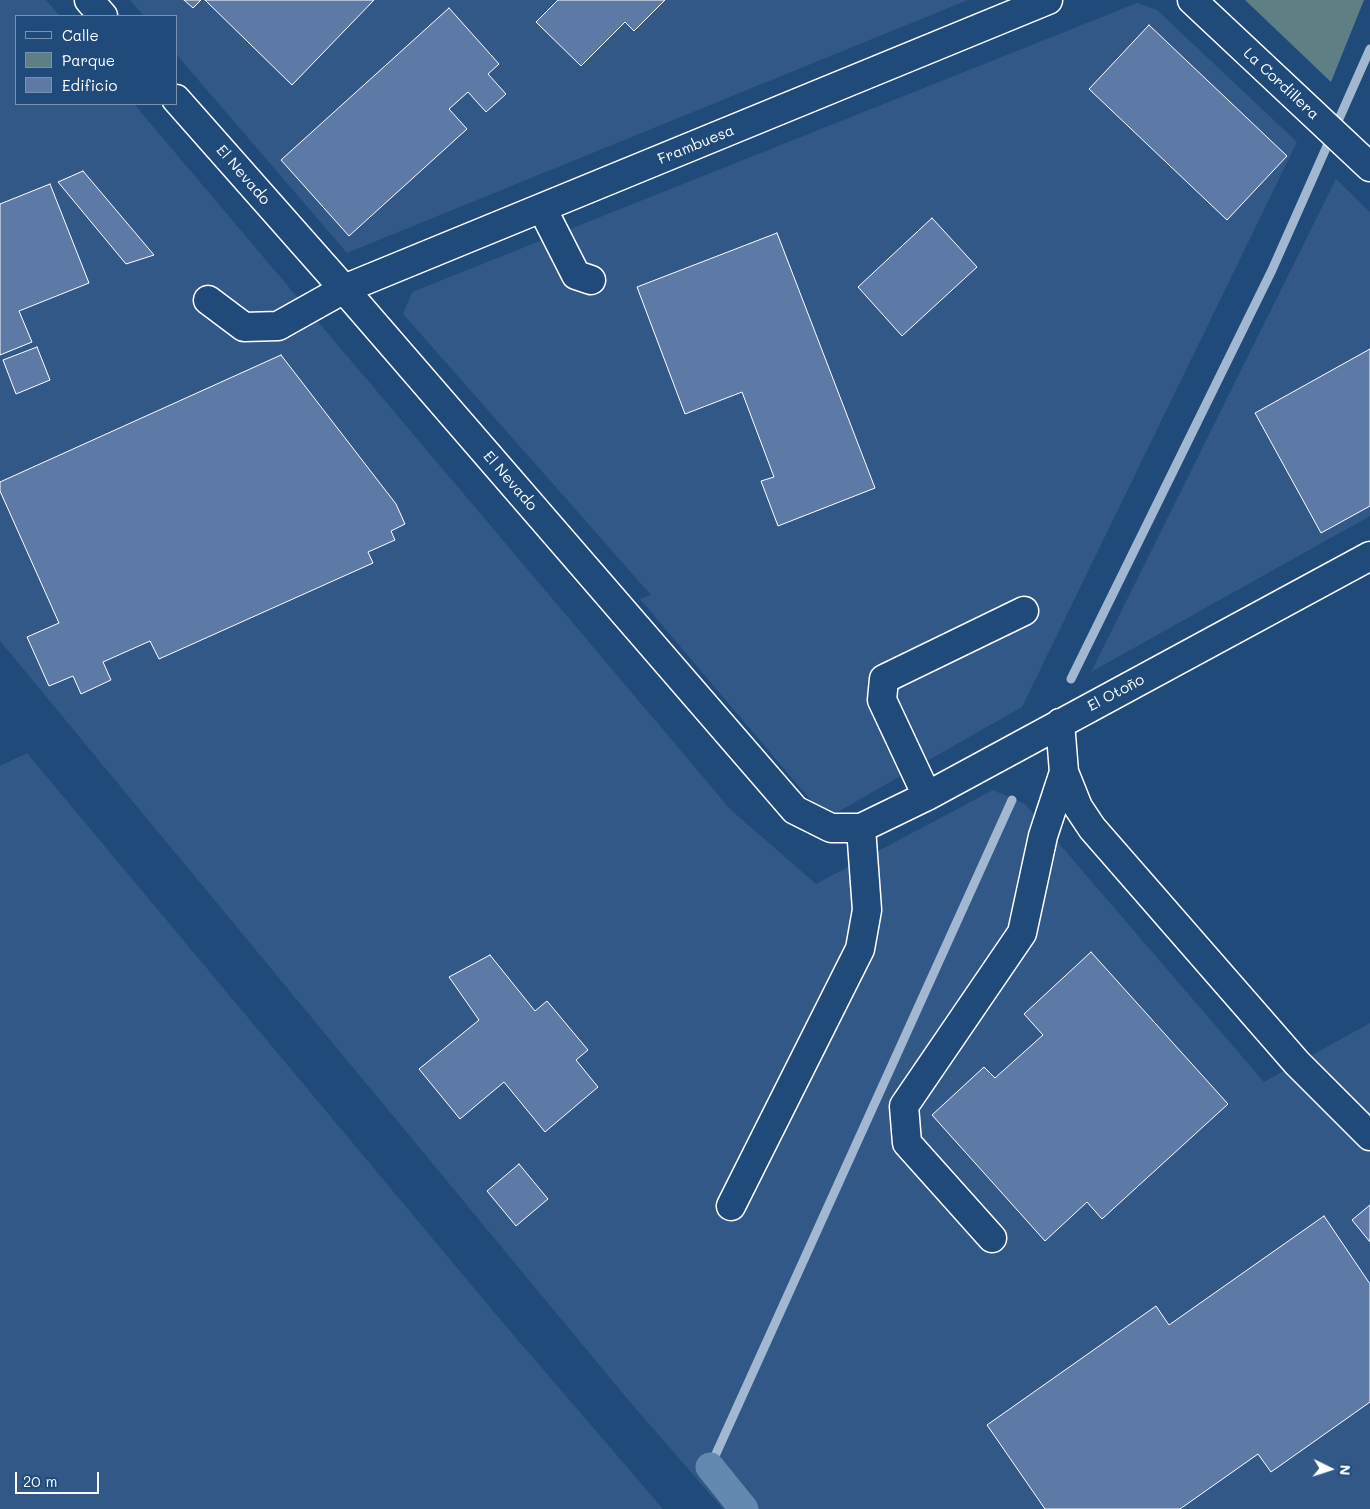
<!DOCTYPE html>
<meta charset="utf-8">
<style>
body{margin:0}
#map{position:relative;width:1370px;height:1509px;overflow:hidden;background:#1f4a7a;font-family:Mali,sans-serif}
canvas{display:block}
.legend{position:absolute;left:15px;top:15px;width:162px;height:90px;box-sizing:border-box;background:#1f4a7a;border:1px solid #7992af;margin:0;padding:6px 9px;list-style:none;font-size:15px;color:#fff}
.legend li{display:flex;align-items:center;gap:10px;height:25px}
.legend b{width:25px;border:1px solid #7992af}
.north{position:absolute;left:1305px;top:1444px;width:50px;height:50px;-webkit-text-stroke:4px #1f4a7a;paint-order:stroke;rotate:94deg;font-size:14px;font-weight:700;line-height:20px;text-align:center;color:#fff}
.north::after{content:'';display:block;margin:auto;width:18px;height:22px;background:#fff;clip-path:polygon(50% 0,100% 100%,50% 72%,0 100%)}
.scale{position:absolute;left:15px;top:1472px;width:84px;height:22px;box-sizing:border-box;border:2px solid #fff;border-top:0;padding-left:6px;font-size:15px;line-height:18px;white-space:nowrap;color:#fff;-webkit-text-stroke:4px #1f4a7a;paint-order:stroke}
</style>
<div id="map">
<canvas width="1370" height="1509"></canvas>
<ul class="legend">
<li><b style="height:6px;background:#1f4a7a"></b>Calle</li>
<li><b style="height:14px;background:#5e7f83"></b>Parque</li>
<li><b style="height:14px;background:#5d79a6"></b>Edificio</li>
</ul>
<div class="north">N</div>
<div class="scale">20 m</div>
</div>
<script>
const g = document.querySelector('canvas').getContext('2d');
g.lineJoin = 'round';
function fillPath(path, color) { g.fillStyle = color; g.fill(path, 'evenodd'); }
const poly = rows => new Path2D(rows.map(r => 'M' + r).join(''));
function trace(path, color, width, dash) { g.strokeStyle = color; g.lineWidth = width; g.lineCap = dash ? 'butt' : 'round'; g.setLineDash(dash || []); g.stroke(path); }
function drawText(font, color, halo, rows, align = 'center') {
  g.font = font + ' Mali,sans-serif'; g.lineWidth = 5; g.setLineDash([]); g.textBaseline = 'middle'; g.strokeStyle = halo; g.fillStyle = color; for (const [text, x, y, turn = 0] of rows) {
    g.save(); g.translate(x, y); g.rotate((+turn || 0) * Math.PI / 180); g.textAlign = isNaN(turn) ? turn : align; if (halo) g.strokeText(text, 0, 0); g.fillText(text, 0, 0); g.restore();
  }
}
fillPath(poly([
 [0,0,46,0,60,16,16,16,16,104,134,104,731,810,816,884,993,790,1025,804,1264,1082,1370,1023,1370,1509,723,1509,624,1395,0,641],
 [130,0,968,0,347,253,176,54,176,16,144,16],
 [1137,3,1157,10,1297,142,1022,707,834,814,819,810,640,599,651,595,403,314,412,292],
 [1336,179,1370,212,1370,516,1091,672],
 [27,753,493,1311,663,1509,0,1509,0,766]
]), '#325887');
fillPath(poly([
 [1245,0,1364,0,1331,82]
]), '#5e7f83');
trace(poly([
 [1071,679,1272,270,1370,49],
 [710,1467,1012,800]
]), '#a2b8d0', 9);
trace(poly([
 [710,1467,744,1509]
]), '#6489b1', 29);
const building = poly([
 [184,0,201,0,193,8,184,0],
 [205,0,374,0,292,85,205,0],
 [558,0,665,0,634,31,625,22,581,66,536,22,558,0],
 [449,8,499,64,488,74,506,94,486,112,468,92,449,109,467,129,349,236,281,160,449,8],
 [1149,25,1287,156,1227,220,1089,89,1149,25],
 [83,171,154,255,126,264,58,182,83,171],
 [50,184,89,283,19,311,32,342,0,355,0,204,50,184],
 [932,218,977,267,902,336,858,287,932,218],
 [777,233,875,488,778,526,761,481,774,477,742,392,685,414,637,287,777,233],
 [37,347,50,380,16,394,3,360,37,347],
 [1370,349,1370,506,1321,533,1255,413,1370,349],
 [281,355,396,504,405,524,391,531,395,540,368,552,373,563,159,659,150,641,103,662,111,680,81,694,73,676,49,686,27,637,59,623,0,491,0,482,281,355],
 [1091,952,1228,1104,1102,1219,1087,1202,1045,1241,932,1115,984,1067,995,1078,1043,1035,1024,1014,1091,952],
 [490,955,535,1011,547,1001,588,1050,576,1060,598,1087,545,1132,504,1082,460,1119,419,1069,479,1020,449,977,490,955],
 [519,1164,548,1199,516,1226,487,1191,519,1164],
 [1370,1205,1370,1242,1352,1220,1370,1205],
 [1324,1216,1370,1284,1370,1402,1271,1472,1258,1454,1180,1509,1045,1509,987,1425,1156,1306,1169,1325,1324,1216]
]);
fillPath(building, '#5d79a6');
trace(building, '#fff', 1);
const minor = poly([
 [89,0,103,16],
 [1192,0,1370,167],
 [176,99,344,289,795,810,831,828,861,828,927,796,1370,556],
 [542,208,576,275,591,280],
 [208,300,244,327,278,326,344,289,1048,0],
 [1060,723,1064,772,1078,807,1092,828,1297,1063,1370,1136],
 [927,796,882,700,884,679,1024,611],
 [731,1206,860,949,867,910,861,828],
 [992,1238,907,1143,904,1106,1022,933,1043,836,1064,772]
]);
trace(minor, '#fff', 31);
trace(minor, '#1f4a7a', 28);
drawText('15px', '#fff', '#1f4a7a', [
 ["La Cordillera",1281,84,43],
 ["Frambuesa",696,145,-22],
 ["El Nevado",243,175,49],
 ["El Nevado",510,481,49],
 ["El Otoño",1116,693,-28]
]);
</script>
